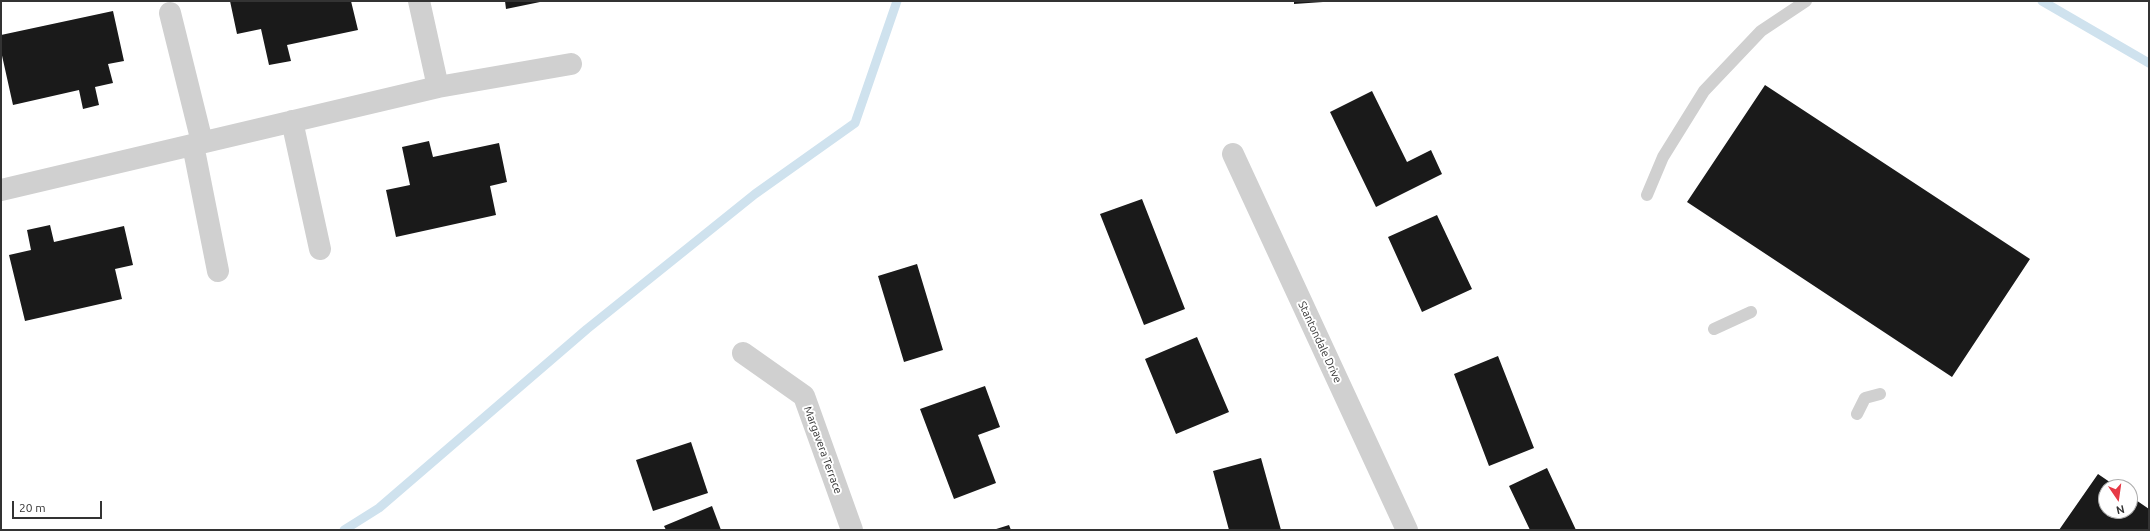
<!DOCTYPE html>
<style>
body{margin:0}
#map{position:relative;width:2150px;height:531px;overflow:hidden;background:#fff;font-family:Ubuntu,sans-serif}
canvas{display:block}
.frame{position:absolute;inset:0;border:2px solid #333;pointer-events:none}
.north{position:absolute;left:2098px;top:479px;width:40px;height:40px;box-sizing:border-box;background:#fff;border:1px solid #adadad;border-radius:50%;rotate:167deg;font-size:11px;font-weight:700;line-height:16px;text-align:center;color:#333}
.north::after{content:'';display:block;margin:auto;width:14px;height:18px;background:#e63946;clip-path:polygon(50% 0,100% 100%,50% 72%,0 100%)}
.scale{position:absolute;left:12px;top:501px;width:90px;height:18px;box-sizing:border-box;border:2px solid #333;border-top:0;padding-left:5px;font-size:12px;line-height:14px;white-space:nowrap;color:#333;-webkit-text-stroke:3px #fff;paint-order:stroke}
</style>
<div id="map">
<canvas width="2150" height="531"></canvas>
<div class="frame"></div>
<div class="north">N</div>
<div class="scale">20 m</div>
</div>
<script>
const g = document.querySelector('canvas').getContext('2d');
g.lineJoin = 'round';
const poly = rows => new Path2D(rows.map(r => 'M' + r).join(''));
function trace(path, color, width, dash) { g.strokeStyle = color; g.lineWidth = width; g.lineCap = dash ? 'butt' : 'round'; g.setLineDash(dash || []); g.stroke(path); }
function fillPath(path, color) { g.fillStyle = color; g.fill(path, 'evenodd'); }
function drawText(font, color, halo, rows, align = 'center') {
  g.font = font + ' Ubuntu,sans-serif'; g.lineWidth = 4; g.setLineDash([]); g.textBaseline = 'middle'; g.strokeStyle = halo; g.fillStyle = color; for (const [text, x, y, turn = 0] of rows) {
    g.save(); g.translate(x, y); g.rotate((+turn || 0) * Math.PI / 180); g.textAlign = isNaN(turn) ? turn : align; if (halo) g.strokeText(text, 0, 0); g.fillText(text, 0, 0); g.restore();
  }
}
trace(poly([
 [2042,1,2149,63],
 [344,530,379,508,587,329,755,194,855,123,897,1]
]), '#cfe2ee', 9);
fillPath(poly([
 [230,1,351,1,358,30,287,45,291,61,269,65,261,29,237,34],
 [505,1,539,1,540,2,506,9],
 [1294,1,1323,1,1323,2,1294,4],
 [113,11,124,61,108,64,113,83,95,87,99,105,83,109,79,90,13,105,1,51,1,35],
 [1765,85,2030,259,1952,377,1687,202],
 [1372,91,1407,162,1431,150,1442,174,1376,207,1330,112],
 [429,141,433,157,499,143,507,182,490,186,496,215,396,237,386,190,410,185,402,147],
 [1142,199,1185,309,1144,325,1100,214],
 [1437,215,1472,289,1422,312,1388,237],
 [50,225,54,242,124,226,133,265,115,269,122,299,25,321,9,255,31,250,27,230],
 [917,264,943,350,904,362,878,276],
 [1197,337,1229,412,1176,434,1145,359],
 [1498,356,1534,448,1489,466,1454,374],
 [985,386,1000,427,978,435,996,483,954,499,920,409],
 [691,442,708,493,653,511,636,460],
 [1261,458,1281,530,1229,530,1213,471],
 [1547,468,1576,530,1530,530,1509,486],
 [2098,474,2117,487,2106,487,2106,511,2130,511,2130,496,2149,509,2149,530,2059,530],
 [712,506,721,530,666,530,664,526],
 [1009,525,1011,530,993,530]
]), '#1a1a1a');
trace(poly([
 [1647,195,1663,157,1704,91,1761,31,1806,1],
 [1714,329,1751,312],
 [1857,414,1865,398,1880,394]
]), '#d0d0d0', 12);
trace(poly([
 [419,1,438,87],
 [170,13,202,142],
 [292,121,320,249],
 [193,145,218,271],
 [1233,154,1407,530],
 [1,190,438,87,571,64],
 [743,353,804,396,852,530]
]), '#d0d0d0', 22);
drawText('11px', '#333', '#fff', [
 ["Stantondale Drive",1320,342,65],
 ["Margavera Terrace",823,450,70]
]);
</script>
